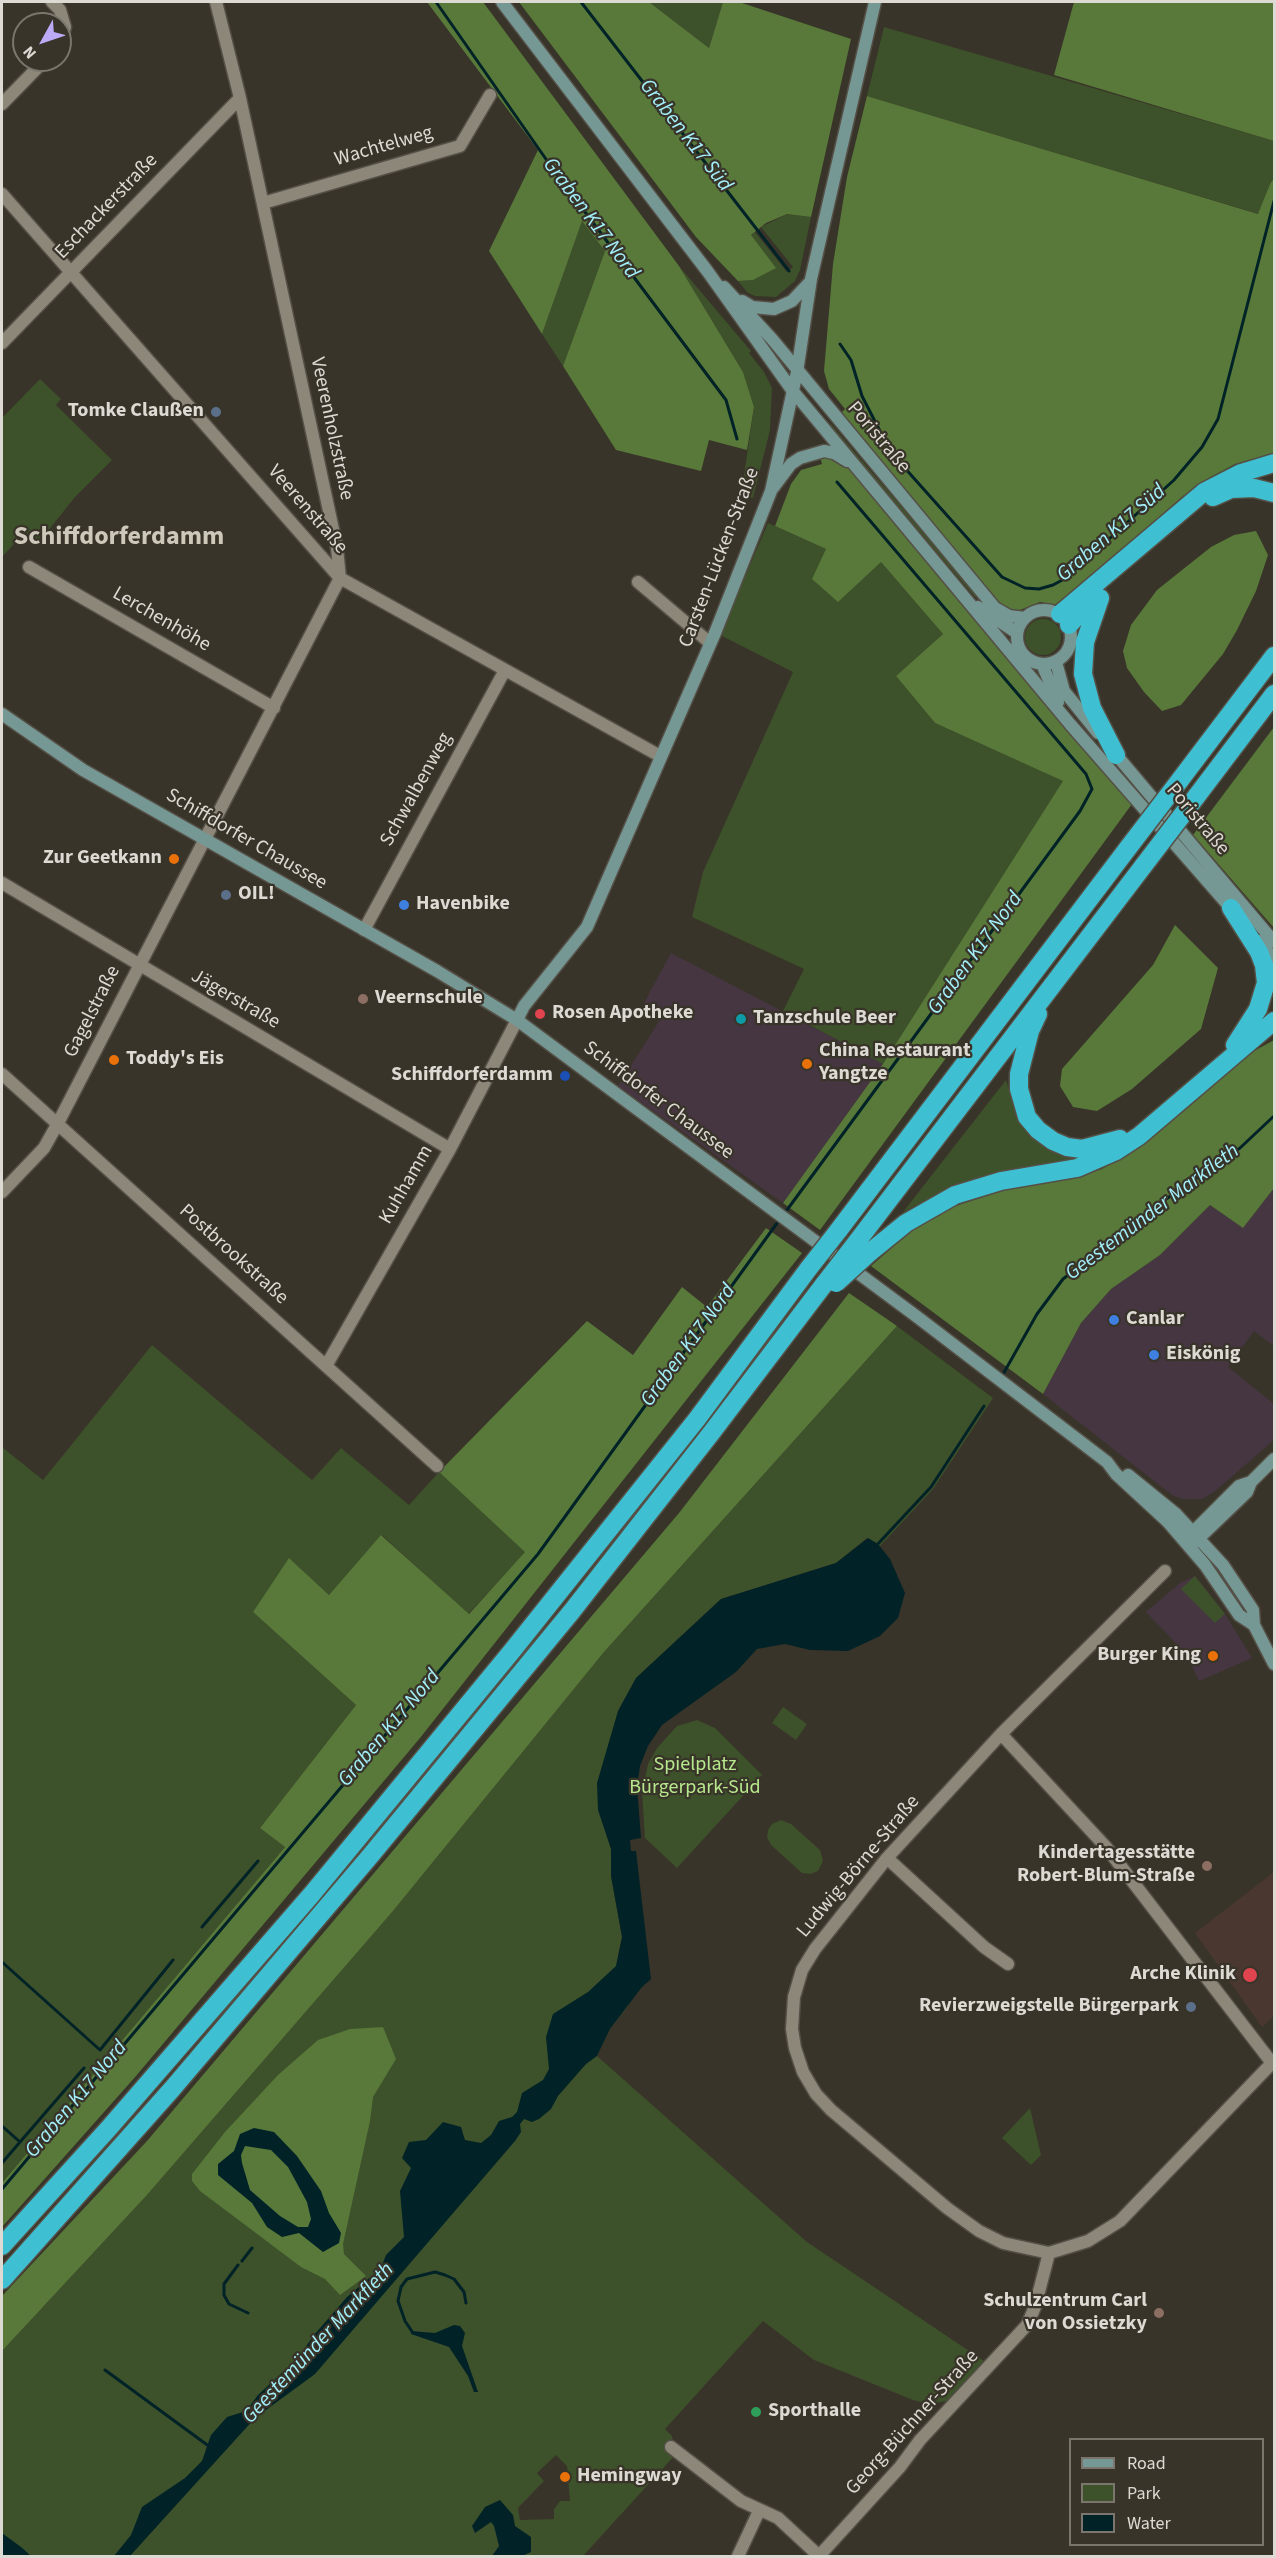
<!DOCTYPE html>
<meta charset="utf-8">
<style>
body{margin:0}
#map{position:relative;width:1276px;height:2558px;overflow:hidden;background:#393429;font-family:"Source Sans 3",sans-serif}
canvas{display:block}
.frame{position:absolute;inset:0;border:3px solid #ddd9d3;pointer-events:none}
.legend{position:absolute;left:1069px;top:2438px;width:195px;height:108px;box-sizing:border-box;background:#393429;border:2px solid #7b766d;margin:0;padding:8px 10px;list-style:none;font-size:18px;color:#ddd9d3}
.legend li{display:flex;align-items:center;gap:12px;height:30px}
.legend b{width:30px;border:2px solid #7b766d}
.north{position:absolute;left:12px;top:12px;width:60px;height:60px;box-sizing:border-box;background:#393429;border:2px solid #7b766d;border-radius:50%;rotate:230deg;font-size:16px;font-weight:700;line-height:24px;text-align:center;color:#ddd9d3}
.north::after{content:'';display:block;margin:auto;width:21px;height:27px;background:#bcaaf6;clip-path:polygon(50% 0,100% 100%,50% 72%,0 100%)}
</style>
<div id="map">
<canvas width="1276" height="2558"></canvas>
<div class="frame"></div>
<ul class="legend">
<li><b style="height:8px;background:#769894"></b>Road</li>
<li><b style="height:16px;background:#3d512a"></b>Park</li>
<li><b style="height:16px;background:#012327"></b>Water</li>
</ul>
<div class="north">N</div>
</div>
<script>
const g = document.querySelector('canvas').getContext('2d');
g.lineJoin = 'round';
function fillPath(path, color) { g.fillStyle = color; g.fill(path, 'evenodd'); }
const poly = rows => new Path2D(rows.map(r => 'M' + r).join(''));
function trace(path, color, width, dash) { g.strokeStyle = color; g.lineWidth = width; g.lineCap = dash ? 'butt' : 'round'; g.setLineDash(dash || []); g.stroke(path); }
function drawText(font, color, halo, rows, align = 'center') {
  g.font = font + ' "Source Sans 3",sans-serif'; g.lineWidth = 4.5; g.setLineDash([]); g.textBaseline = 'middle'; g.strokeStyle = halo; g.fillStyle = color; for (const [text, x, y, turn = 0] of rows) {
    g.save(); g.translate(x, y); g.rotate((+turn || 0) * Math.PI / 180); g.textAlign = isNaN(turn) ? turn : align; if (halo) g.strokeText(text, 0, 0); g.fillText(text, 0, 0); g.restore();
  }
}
fillPath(poly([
 [671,953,883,1064,783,1203,618,1086,663,1015,643,1005],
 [1274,1188,1274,1346,1254,1331,1228,1367,1274,1404,1274,1440,1214,1492,1202,1499,1182,1499,1172,1495,1043,1394,1081,1323,1111,1289,1160,1255,1210,1205,1243,1228],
 [1195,1576,1225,1614,1252,1658,1199,1681,1186,1654,1146,1612,1180,1583]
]), '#463642');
fillPath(poly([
 [1274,1872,1274,2016,1262,2027,1195,1933]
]), '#4a3730');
fillPath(poly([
 [649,2,723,2,709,48],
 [884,27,1274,141,1274,178,1270,184,1259,214,867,96],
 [787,214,811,217,800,270,795,281,776,297,755,296,748,293,738,281,753,280,751,236,755,232,787,272,793,267,761,227],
 [582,220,605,251,563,366,542,334],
 [679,266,751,351,749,353,764,372,772,388,770,430,753,498,741,496,754,407,743,372],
 [40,379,61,399,56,405,112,460,75,497,36,546,23,534,2,557,2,418],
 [831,424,874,475,988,606,974,596,829,426],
 [768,523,826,549,881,562,943,634,896,676,935,723,1064,781,883,1064,783,1011,804,969,692,917,703,872,793,672,720,635],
 '1025 637a18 18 0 1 1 36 0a18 18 0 1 1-36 0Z',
 [1006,1080,1018,1117,1059,1153,1077,1158,948,1189,903,1212],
 [897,1326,993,1398,933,1489,880,1546,867,1538,836,1563,721,1599,636,1678,618,1711,607,1835,611,1849,611,1876,622,1937,616,1966,628,2006,610,2029,597,2056,807,2242,984,2361,947,2401,929,2404,913,2400,814,2360,763,2321,665,2429,672,2436,676,2454,583,2556,2,2556,2,2351,147,2195,393,1911,604,1652],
 [556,2455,567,2466,570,2501,560,2501,554,2509,554,2519,520,2520,518,2508,544,2481,537,2473],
 [152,1345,312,1480,341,1448,409,1505,439,1472,526,1552,468,1614,382,1535,329,1595,290,1559,253,1612,356,1705,260,1828,285,1847,2,2183,2,1447,43,1480],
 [1195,1576,1225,1614,1215,1623,1181,1589],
 [783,1707,807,1724,796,1740,772,1723],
 [697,1720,715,1728,762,1775,677,1868,645,1838,642,1792,648,1764,657,1748,677,1726],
 [781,1820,791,1824,820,1850,823,1861,818,1871,811,1874,802,1873,771,1845,767,1837,768,1830,772,1824],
 [1030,2108,1041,2155,1031,2165,1002,2138]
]), '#3d512a');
fillPath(poly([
 [427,2,483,2,679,266,743,372,754,407,747,450,709,440,701,471,616,450,563,366,605,251,582,221,542,334,489,251,538,150],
 [519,2,649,2,709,48,723,2,739,2,851,39,811,217,787,214,766,223,751,235,776,268,753,280,738,281,696,237],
 [1074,2,1274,2,1274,141,1054,75],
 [867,96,1258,214,1270,184,1274,178,1274,454,1235,464,1209,478,1183,496,1059,605,1040,602,1020,610,1009,609,1000,604,840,414,845,409,829,389,824,371,833,264,847,177],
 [820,456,838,460,853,470,1132,804,820,1230,783,1203,883,1064,1063,781,935,723,896,676,943,634,881,562,838,602,812,579,826,549,775,526,791,484,801,470,822,464],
 [1256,531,1268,555,1256,591,1237,630,1223,654,1181,705,1162,711,1144,692,1127,668,1123,651,1131,625,1157,590,1211,547,1234,535],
 [1274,727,1274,928,1193,835],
 [1175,925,1218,968,1201,1029,1132,1089,1097,1111,1073,1107,1060,1086,1062,1069,1153,965],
 [1274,1040,1274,1188,1243,1228,1210,1205,1160,1255,1111,1289,1081,1323,1043,1394,871,1266,917,1226,943,1210,1005,1190,1077,1177,1102,1169,1163,1128,1254,1051],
 [766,1228,802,1253,420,1738,136,2076,2,2227,2,2183,285,1847,260,1828,356,1705,253,1612,289,1558,329,1595,381,1535,469,1614,525,1552,439,1472,587,1321,633,1355,682,1287,707,1307],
 [849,1293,897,1326,604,1652,393,1911,147,2195,2,2351,2,2296,147,2141,679,1513],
 [383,2027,396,2059,373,2097,370,2121,343,2244,344,2254,366,2276,340,2295,325,2279,301,2267,200,2191,192,2181,192,2174,225,2132,278,2075,318,2040,350,2029]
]), '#587939');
fillPath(poly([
 [868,1538,878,1544,890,1559,905,1593,898,1618,880,1636,848,1651,810,1650,785,1644,757,1649,736,1672,662,1725,648,1746,640,1766,637,1787,641,1838,630,1840,631,1851,636,1851,651,1979,642,1987,610,2029,597,2056,586,2064,558,2096,551,2109,539,2119,532,2122,524,2119,520,2124,521,2132,515,2141,315,2374,255,2418,130,2556,114,2556,131,2535,142,2507,185,2478,202,2461,211,2435,227,2417,246,2411,258,2395,298,2358,314,2335,347,2297,381,2268,386,2255,404,2237,400,2191,411,2168,402,2158,409,2142,426,2140,443,2122,461,2127,465,2140,481,2143,491,2135,499,2121,512,2117,517,2112,522,2093,543,2080,549,2069,546,2037,553,2014,588,1992,616,1966,622,1937,611,1876,611,1849,598,1810,597,1783,618,1711,636,1678,721,1599,836,1563],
 [254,2128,274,2132,297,2156,321,2191,329,2213,341,2233,339,2243,323,2252,299,2233,282,2237,267,2227,252,2203,218,2175,218,2164,234,2151,240,2134],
 [245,2146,271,2150,288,2167,307,2202,311,2219,308,2227,298,2227,280,2216,250,2190,242,2163,241,2155],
 [454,2325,460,2326,465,2333,462,2346,478,2392,474,2392,468,2376,449,2347,411,2334,411,2331,435,2333],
 [500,2500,513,2515,515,2526,531,2537,531,2552,522,2556,492,2556,499,2546,494,2526,491,2522,475,2533,472,2526,485,2507],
 [2,2533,21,2547,31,2556,2,2556]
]), '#012327');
trace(poly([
 [436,2,555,172,726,400,737,439],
 [581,2,789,271],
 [840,344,851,360,862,396,883,437,903,466,1002,577,1025,588,1039,589,1053,585,1066,578,1174,480,1202,447,1218,419,1274,201],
 [784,1214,1080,811,1092,789,1086,774,837,482],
 [1002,1376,1037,1314,1063,1279,1159,1204,1240,1148,1274,1116],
 [876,1546,931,1487,984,1406],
 [202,1927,258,1861],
 [2,1962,100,2050,173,1960],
 [2,2126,20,2142,84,2068],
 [2,2163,20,2142],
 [2,2189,538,1554,780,1219],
 [242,2261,252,2248],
 [238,2265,224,2284,224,2295,229,2304,248,2313],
 [413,2333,405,2321,398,2301,401,2287,407,2279,435,2272,445,2275,454,2279,464,2292,466,2303],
 [105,2370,210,2447]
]), '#012327', 3);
const street = poly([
 [52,2,60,10,65,27,60,43],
 [2,104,45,60],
 [2,194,340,578,660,756],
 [263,203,460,146,490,95],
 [2,343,240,98],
 [29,567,274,708],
 [638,582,710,643],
 [2,883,450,1149],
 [364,930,505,670],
 [2,1074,437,1466],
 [2,1192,44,1148,58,1123,340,578,337,548,240,98,216,2],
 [326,1366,450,1149,517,1020],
 [1001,1734,1106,1847,1272,2063],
 [887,1858,984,1947,1008,1964],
 [1049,2253,1003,2243,979,2231,947,2208,831,2110,816,2094,803,2072,795,2048,792,2029,794,1997,802,1970,815,1949,887,1858,1001,1734,1165,1571],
 [1049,2253,1088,2241,1120,2221,1274,2061],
 [671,2447,741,2501,778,2518,819,2556,900,2467,920,2440,1027,2325,1035,2307,1049,2253],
 [738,2556,759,2511]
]);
const secondary = poly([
 [502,2,708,272,792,390,1070,724,1236,914],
 [724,287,772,339,995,608,1009,616,1025,618],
 [742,301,752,307,774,309,792,301,809,283],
 [773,488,791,464,800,458,824,451,834,453,847,461],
 [978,607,1017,633],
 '1017 637a27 27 0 1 1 54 0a27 27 0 1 1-54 0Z',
 [1056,662,1064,691,1098,733],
 [1042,664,1058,702],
 [2,714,83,770,437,971,517,1020,916,1316,1107,1462,1116,1474,1168,1522,1205,1565,1239,1615,1254,1625],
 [1113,751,1274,942],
 [1259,941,1274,960],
 [517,1020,524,1006,587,927,715,633,771,491,797,372,811,279,875,2],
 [1128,1475,1176,1514,1223,1565,1253,1610,1254,1625,1274,1664],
 [1189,1536,1239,1486,1251,1482,1274,1459],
 [1195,1542,1247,1492,1251,1482]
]);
const highway = poly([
 [1213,497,1231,489,1254,488,1274,493],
 [1100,598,1085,642,1083,674,1092,708,1116,755],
 [1060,614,1204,492,1241,473,1274,463],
 [1069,625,1094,598],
 [1180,780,1274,656],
 [1196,797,1274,694],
 [1231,908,1259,952,1264,965,1266,983,1258,1009,1235,1045],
 [1038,1014,1030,1031,1019,1074,1019,1089,1027,1117,1038,1130,1053,1141,1067,1147,1082,1149,1120,1139],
 [838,1231,1128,848],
 [856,1243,1144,865],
 [869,1253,906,1223,955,1195,1001,1181,1077,1168,1116,1151,1139,1136,1274,1021],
 [2,2246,109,2128,312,1894,512,1651,697,1419,809,1268],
 [2,2280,172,2089,371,1855,572,1611,712,1432,825,1283]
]);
trace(street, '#555047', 15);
trace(secondary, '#555047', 15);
trace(highway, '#555047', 21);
trace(street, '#8d877a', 12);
trace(secondary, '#769894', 12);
trace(highway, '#3fc0d2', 18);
const highwayBridge = poly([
 [1128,848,1180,780],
 [1144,865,1196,797],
 [809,1268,838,1231],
 [825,1283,856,1243],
 [836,1283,869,1253]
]);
trace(highwayBridge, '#555047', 21, []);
trace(highwayBridge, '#3fc0d2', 18);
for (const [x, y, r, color] of [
 [216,412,6,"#5c6f8a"],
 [174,859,6,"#e8710a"],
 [226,895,6,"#5c6f8a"],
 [404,905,6,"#3f7fe0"],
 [363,999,6,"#8d6e63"],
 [540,1014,6,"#e0444e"],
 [741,1019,6,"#0f9aa8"],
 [114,1060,6,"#e8710a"],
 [807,1064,6,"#e8710a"],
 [565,1076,6,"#1a4fb4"],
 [1114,1320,6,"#3f7fe0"],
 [1154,1355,6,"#3f7fe0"],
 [1213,1656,6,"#e8710a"],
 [1207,1866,6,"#8d6e63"],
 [1250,1975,8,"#e0444e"],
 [1191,2007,6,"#5c6f8a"],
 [1159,2313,6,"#8d6e63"],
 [756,2412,6,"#2e9e5b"],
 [565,2477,6,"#e8710a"]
]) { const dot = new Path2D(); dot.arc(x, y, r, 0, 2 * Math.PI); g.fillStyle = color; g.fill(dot); trace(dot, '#393429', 2); }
drawText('20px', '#ddd9d3', '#393429', [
 ["Wachtelweg",384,147,-16],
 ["Eschackerstraße",107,207,-46],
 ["Veerenholzstraße",331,429,78],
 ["Poristraße",878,438,50],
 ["Veerenstraße",307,510,49],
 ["Carsten-Lücken-Straße",720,558,-69],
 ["Lerchenhöhe",161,620,30],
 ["Schwalbenweg",417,790,-61],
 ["Poristraße",1197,820,50],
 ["Schiffdorfer Chaussee",246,840,30],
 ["Jägerstraße",235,1000,30],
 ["Gagelstraße",93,1012,-63],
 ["Schiffdorfer Chaussee",658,1101,37],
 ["Kuhhamm",407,1185,-60],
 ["Postbrookstraße",233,1255,42],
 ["Ludwig-Börne-Straße",859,1867,-50],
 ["Georg-Büchner-Straße",913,2423,-48]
]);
drawText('bold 20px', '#ddd9d3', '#393429', [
 ["Tomke Claußen",204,412,"right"],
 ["Zur Geetkann",162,859,"right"],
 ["OIL!",238,895],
 ["Havenbike",416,905],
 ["Veernschule",375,999],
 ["Rosen Apotheke",552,1014],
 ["Tanzschule Beer",753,1019],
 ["China Restaurant",819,1052],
 ["Yangtze",819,1075],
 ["Toddy's Eis",126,1060],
 ["Schiffdorferdamm",553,1076,"right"],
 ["Canlar",1126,1320],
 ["Eiskönig",1166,1355],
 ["Burger King",1201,1656,"right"],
 ["Kindertagesstätte",1195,1854,"right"],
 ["Robert-Blum-Straße",1195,1877,"right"],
 ["Arche Klinik",1236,1975,"right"],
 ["Revierzweigstelle Bürgerpark",1179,2007,"right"],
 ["Schulzentrum Carl",1147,2302,"right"],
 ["von Ossietzky",1147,2325,"right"],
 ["Sporthalle",768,2412],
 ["Hemingway",577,2477]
], 'left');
drawText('20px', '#b7e88d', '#393429', [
 ["Spielplatz",695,1766],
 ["Bürgerpark-Süd",695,1789]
]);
drawText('italic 21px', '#a3f0fb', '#393429', [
 ["Graben K17 Süd",685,136,52],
 ["Graben K17 Nord",590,219,53],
 ["Graben K17 Süd",1112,534,-41],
 ["Graben K17 Nord",976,954,-54],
 ["Geestemünder Markfleth",1153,1213,-37],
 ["Graben K17 Nord",689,1346,-54],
 ["Graben K17 Nord",390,1729,-50],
 ["Graben K17 Nord",77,2100,-50],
 ["Geestemünder Markfleth",319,2344,-47]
]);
drawText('bold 26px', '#cec8ba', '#393429', [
 ["Schiffdorferdamm",119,538]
]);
</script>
